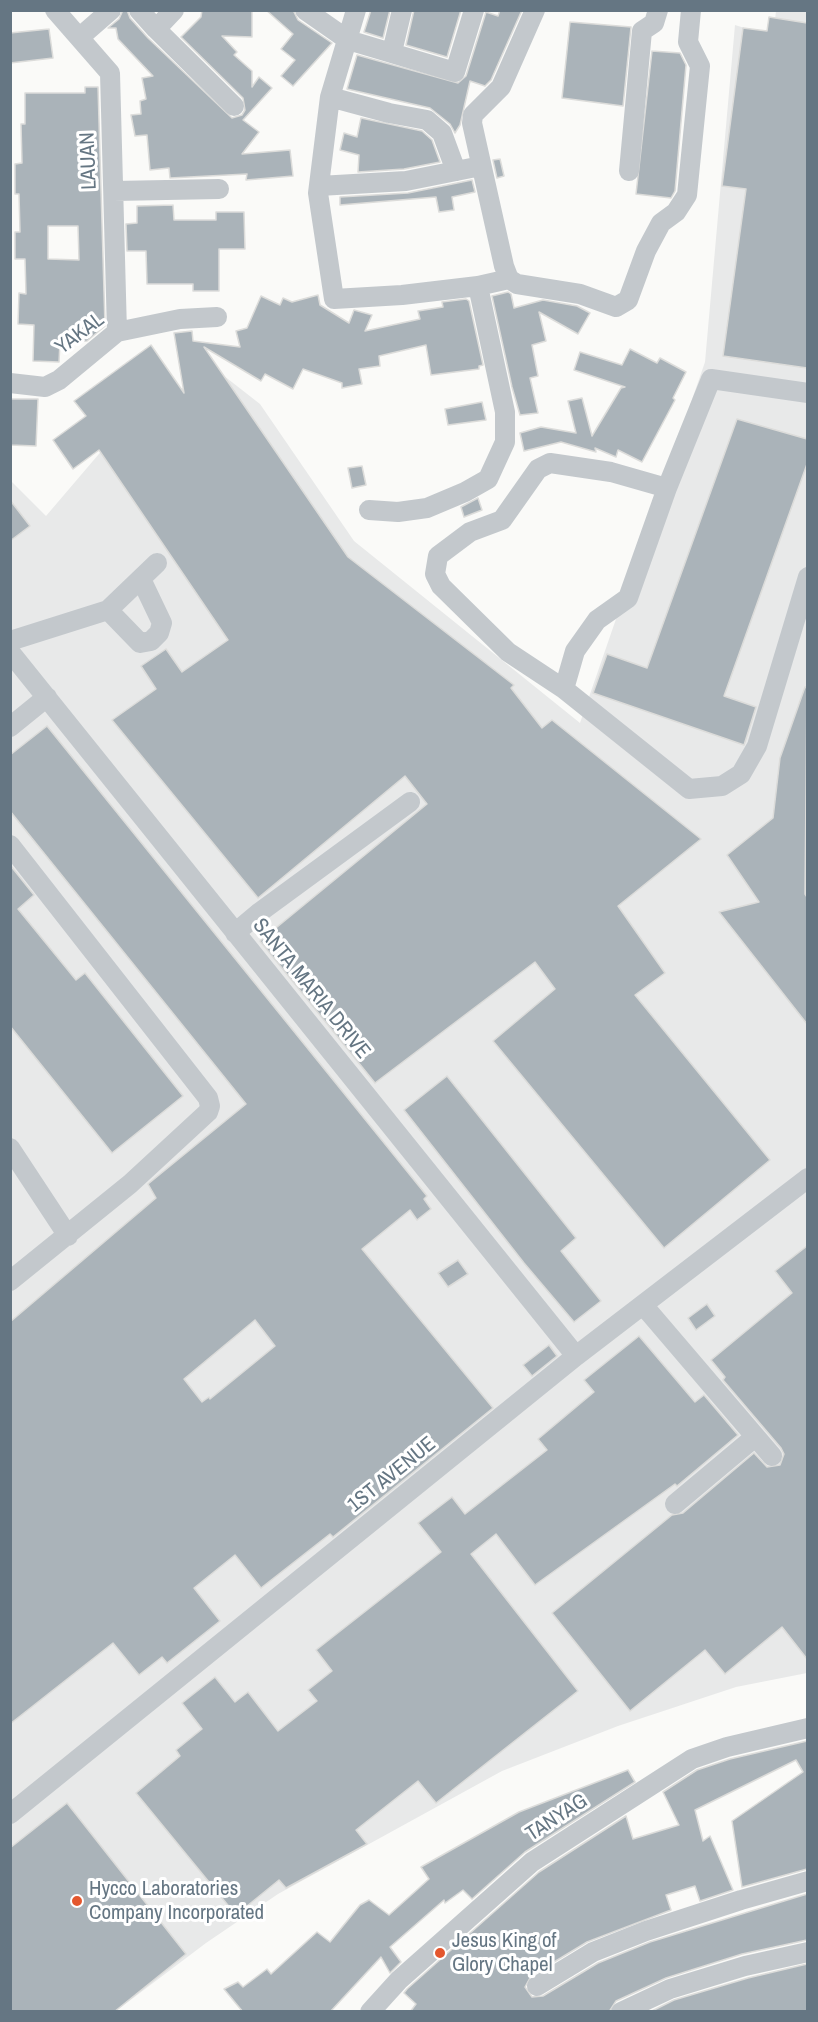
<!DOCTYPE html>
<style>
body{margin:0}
#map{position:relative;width:818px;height:2022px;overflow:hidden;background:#fafaf8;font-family:"Archivo Narrow",sans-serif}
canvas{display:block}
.frame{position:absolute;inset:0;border:12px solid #657683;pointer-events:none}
</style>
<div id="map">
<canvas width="818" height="2022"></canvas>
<div class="frame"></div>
</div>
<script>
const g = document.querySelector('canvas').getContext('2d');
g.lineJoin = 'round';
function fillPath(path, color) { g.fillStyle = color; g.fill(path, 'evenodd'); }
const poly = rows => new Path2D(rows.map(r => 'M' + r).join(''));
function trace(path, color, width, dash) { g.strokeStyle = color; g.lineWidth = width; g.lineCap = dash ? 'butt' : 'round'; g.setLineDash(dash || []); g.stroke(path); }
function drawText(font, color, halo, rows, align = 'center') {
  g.font = font + ' "Archivo Narrow",sans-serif'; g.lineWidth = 6; g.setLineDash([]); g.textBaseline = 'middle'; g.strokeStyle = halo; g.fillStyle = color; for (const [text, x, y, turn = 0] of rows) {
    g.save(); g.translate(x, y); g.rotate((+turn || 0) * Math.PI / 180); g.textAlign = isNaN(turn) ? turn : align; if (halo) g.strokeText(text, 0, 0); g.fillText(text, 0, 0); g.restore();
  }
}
fillPath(poly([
 [776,11,807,11,807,1673,736,1687,618,1726,502,1771,278,1894,206,1943,116,2011,11,2011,10,480,46,516,139,407,219,372,260,404,354,541,580,723,705,362,735,25,773,37]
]), '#e8e9e9');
const building = poly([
 [123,10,127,10,130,18,148,38,232,118,242,115,245,110,243,98,181,37,201,17,202,10,252,10,252,37,222,36,237,52,234,55,252,71,252,87,259,77,272,88,243,120,259,132,242,154,290,150,293,176,246,180,247,174,170,178,169,168,150,170,147,135,135,136,131,115,141,114,140,101,146,99,142,78,153,76,118,39,116,28,108,28,119,19,123,10],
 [266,10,293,10,298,20,332,43,293,86,281,76,295,60,281,49,293,34,266,10],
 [371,10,390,10,383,38,364,32,371,10],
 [414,10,461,10,447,57,406,45,414,10],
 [500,10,522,10,491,80,485,86,470,81,460,125,455,133,450,124,430,108,347,89,357,55,458,83,466,76,486,12,498,16,500,10],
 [769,17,807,23,807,368,723,356,746,189,722,186,743,28,767,31,769,17],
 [570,22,631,27,623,106,562,98,570,22],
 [49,29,53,58,10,63,10,33,49,29],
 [652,51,680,53,686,65,675,191,671,198,636,194,652,51],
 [85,87,98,87,105,326,87,341,60,342,59,362,33,361,34,325,18,324,19,293,26,294,25,259,15,259,15,232,20,232,19,194,15,194,15,164,22,163,21,124,25,124,25,93,85,93,85,87],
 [48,226,78,226,79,260,48,259,48,226],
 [361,118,422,131,432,140,440,162,404,169,358,172,359,155,340,150,344,133,357,137,361,118],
 [500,159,504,176,497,178,493,160,500,159],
 [472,180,475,192,452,197,454,210,439,212,436,197,340,205,340,197,408,193,472,180],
 [173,205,174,220,216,220,216,212,244,212,245,249,219,249,219,291,193,291,193,284,147,284,146,251,127,251,126,224,137,223,137,206,173,205],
 [508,292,511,294,514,308,543,300,577,306,590,313,578,334,539,312,546,341,532,345,538,376,530,378,538,413,520,415,512,387,492,296,508,292],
 [318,295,320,305,349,323,354,310,372,315,365,331,420,319,418,311,443,307,442,302,466,299,469,301,483,365,479,366,479,369,431,375,426,345,379,356,380,366,359,369,362,384,342,388,342,383,303,369,293,389,265,374,261,381,204,347,348,557,514,685,511,688,542,728,552,720,701,839,618,906,665,973,635,995,770,1160,664,1248,493,1041,555,989,535,962,375,1083,260,941,427,804,405,776,258,898,112,720,156,689,141,666,166,649,182,672,228,640,99,450,73,469,53,440,86,416,74,401,151,345,184,393,174,333,192,331,193,341,240,347,236,331,247,328,261,296,280,305,283,298,292,302,318,295],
 [630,349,657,363,660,358,686,372,673,398,675,400,642,462,618,450,616,457,595,448,596,452,561,442,524,451,520,433,541,427,576,433,568,401,582,398,592,436,621,388,625,387,574,370,580,352,622,365,630,349],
 [10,399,38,399,36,446,10,445,10,399],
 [482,402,486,420,448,425,445,409,482,402],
 [737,419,807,439,807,464,724,696,756,707,744,745,593,693,607,654,647,668,737,419],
 [362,466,366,485,352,488,348,468,362,466],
 [478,498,482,510,464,517,461,507,478,498],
 [10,500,30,526,10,541,10,500],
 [805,687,807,688,805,894,807,897,807,1024,719,912,759,902,727,855,773,818,780,758,805,687],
 [47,726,427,1196,424,1199,431,1209,417,1220,410,1210,362,1249,493,1408,333,1537,330,1534,261,1588,235,1555,194,1588,220,1621,167,1663,162,1657,139,1675,113,1643,10,1724,10,1322,156,1198,148,1184,246,1104,10,811,10,755,47,726],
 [255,1320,275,1346,210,1399,209,1397,202,1402,184,1379,255,1320],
 [10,865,34,895,18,909,76,980,85,973,183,1096,112,1153,10,1026,10,865],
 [447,1076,576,1238,561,1251,601,1301,574,1322,524,1263,404,1110,447,1076],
 [807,1246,807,1659,782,1627,725,1674,705,1650,630,1711,552,1613,672,1515,683,1513,754,1453,767,1467,780,1465,784,1454,781,1448,723,1380,725,1377,711,1360,792,1293,775,1271,807,1246],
 [458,1260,468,1274,448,1287,438,1273,458,1260],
 [707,1304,715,1316,696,1330,688,1318,707,1304],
 [639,1336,695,1402,704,1395,738,1435,677,1486,675,1484,535,1585,496,1534,471,1554,578,1691,436,1803,418,1781,356,1830,367,1844,286,1888,279,1880,236,1915,136,1793,180,1756,176,1750,202,1729,182,1703,215,1677,235,1702,248,1692,278,1731,317,1701,308,1690,332,1671,316,1650,441,1552,418,1523,452,1497,465,1514,547,1450,538,1439,594,1392,584,1380,639,1336],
 [549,1345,557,1356,532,1376,523,1365,549,1345],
 [807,1741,807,1869,742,1887,732,1821,803,1772,796,1760,695,1810,703,1841,710,1836,733,1890,700,1901,695,1886,666,1895,671,1910,587,1942,531,1976,525,1987,532,1997,543,1996,598,1963,650,1942,807,1894,807,1940,742,1954,666,1978,616,2001,609,2012,410,2012,416,2004,404,1993,407,1989,539,1872,626,1816,633,1839,679,1825,663,1792,697,1770,730,1759,807,1741],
 [628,1770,635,1782,525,1852,472,1899,463,1890,445,1903,444,1900,390,1947,401,1962,390,1973,381,1957,330,2012,243,2012,224,1989,238,1982,243,1987,267,1969,271,1974,317,1932,330,1942,360,1905,369,1900,389,1915,429,1879,421,1867,519,1812,628,1770],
 [67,1803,186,1954,114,2012,10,2012,10,1848,67,1803],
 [807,1964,807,2012,650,2012,674,2000,748,1978,807,1964]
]);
fillPath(building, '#aab3b9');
trace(building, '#dcdcda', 1.5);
trace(poly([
 [55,10,110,73,117,332],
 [139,10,156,29,174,10],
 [305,10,348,40,455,72,474,10],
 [356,10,330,97,318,193,334,299,402,295,478,286,509,279],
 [535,10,501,87,473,115,472,123,504,266,509,279,517,284,580,294,616,307,628,300,646,251,661,223,676,212,687,195,700,66,688,42,691,10],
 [156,29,234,106],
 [80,37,111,10],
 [392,52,402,10],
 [330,97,389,113,427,120,442,133,456,171],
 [629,171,642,31,654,23,658,10],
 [319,186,406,181,481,166],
 [114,191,219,189],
 [10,383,45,387,59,380,117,332,180,319,217,317],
 [808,393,711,379,667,488,628,598,597,620,575,651,564,689,689,789,722,786,741,774,757,746,808,577],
 [369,510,398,512,427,508,465,492,488,479,505,442,505,412,478,286],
 [108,610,140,643,151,641,159,633,162,623,141,579],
 [10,641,108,610,157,563],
 [10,652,576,1356],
 [564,689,508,652,441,586,435,574,438,556,470,532,502,520,538,469,550,463,611,472,667,488],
 [10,727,47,697],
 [10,845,208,1098,210,1106,208,1112,130,1184,10,1281],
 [235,933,260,912,410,802],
 [10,1148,68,1236],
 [643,1305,772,1456],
 [675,1504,755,1437],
 [10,1814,576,1356,808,1178],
 [537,1986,593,1952,646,1931,741,1900,808,1881],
 [370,2012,399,1980,532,1862,692,1759,727,1747,808,1728],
 [621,2012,670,1989,745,1966,808,1952]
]), '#c3c8cc', 20);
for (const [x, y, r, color] of [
 [77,1901,6,"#e4572e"],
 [440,1953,6,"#e4572e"]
]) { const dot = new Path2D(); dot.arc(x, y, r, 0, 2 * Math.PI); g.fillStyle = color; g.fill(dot); trace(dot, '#fff', 2); }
drawText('21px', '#657683', '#fff', [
 ["LAUAN",89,161,-92],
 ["YAKAL",80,334,-37],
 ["SANTA MARIA DRIVE",311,989,51],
 ["1ST AVENUE",392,1475,-39],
 ["TANYAG",557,1818,-33]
]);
drawText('21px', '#657683', '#fff', [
 ["Hycco Laboratories",89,1889],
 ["Company Incorporated",89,1913],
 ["Jesus King of",452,1941],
 ["Glory Chapel",452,1965]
], 'left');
</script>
